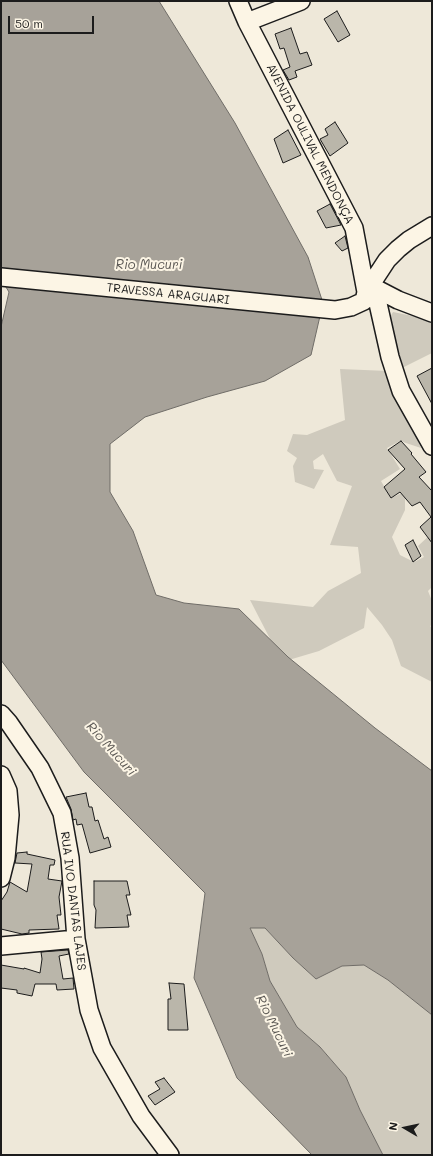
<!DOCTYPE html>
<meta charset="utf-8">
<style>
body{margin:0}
#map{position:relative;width:433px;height:1156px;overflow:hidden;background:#eee8d9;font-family:Mali,sans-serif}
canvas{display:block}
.frame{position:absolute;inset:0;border:2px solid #1c1c1c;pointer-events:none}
.north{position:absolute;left:385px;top:1108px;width:40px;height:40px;-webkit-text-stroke:3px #fcf5e5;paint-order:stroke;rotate:279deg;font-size:11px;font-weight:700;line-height:16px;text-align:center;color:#1c1c1c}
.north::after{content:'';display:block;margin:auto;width:14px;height:18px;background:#1c1c1c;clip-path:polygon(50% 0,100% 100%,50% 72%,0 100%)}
.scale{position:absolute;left:8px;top:16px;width:86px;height:18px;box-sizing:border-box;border:2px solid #1c1c1c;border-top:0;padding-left:5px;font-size:12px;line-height:14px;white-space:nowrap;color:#1c1c1c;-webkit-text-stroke:3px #fcf5e5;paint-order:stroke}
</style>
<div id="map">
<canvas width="433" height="1156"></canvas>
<div class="frame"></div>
<div class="north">N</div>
<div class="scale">50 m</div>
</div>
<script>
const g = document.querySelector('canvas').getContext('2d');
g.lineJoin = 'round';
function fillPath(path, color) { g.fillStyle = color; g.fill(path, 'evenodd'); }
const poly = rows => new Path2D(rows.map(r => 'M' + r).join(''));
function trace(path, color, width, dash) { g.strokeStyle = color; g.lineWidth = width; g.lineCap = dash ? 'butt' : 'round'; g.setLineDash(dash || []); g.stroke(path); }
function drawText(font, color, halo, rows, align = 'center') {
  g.font = font + ' Mali,sans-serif'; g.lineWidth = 4; g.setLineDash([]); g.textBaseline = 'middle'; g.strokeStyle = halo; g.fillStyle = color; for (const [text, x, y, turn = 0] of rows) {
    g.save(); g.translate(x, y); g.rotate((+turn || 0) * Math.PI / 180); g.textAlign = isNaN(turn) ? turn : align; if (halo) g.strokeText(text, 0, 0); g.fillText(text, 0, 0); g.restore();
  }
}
fillPath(poly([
 [393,312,432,320,432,353,402,368,390,317],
 [340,369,388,371,421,448,400,441,387,448,400,469,381,481,391,498,402,493,405,498,405,510,392,537,400,555,414,562,424,557,418,546,432,533,432,587,428,591,432,601,432,625,430,626,432,628,432,682,401,666,392,640,382,625,367,607,364,628,319,651,282,662,250,600,313,607,328,591,361,573,358,547,330,545,352,486,337,481,323,454,313,461,314,469,324,470,314,489,295,482,293,466,297,458,287,451,293,434,307,435,345,420],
 [250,928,265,928,293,958,316,979,342,966,364,965,388,980,432,1015,432,1155,383,1155,360,1110,346,1077,320,1047,297,1027,270,981,262,954]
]), '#cfcabd');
const water = poly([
 [1,1,159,1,235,123,308,257,323,303,311,355,265,381,207,397,145,417,110,444,110,492,133,531,156,595,184,603,239,609,288,657,375,728,432,771,432,1015,388,980,364,965,342,966,316,979,293,958,265,928,250,928,262,954,270,981,297,1027,320,1047,346,1077,360,1110,383,1155,312,1155,237,1078,194,978,205,893,84,772,1,660,1,327,9,292,1,279,1,1]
]);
fillPath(water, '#a7a299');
trace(water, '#6f6c67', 1);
const building = poly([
 [337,11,350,35,338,42,324,19,337,11],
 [291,28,300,54,307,52,312,65,295,71,297,77,289,80,283,70,290,67,284,48,280,49,275,34,291,28],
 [335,122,348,143,330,156,320,139,328,135,325,129,335,122],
 [288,130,301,155,283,163,274,139,288,130],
 [330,204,341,225,326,228,317,211,330,204],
 [345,236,348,248,342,251,335,243,345,236],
 [432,368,432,404,417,376,432,368],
 [401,441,412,453,411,454,426,472,419,477,432,491,432,543,420,527,431,517,420,502,412,506,400,492,391,498,384,487,405,469,388,450,401,441],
 [413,540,421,556,413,562,405,545,413,540],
 [86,793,89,807,92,807,95,821,98,820,104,839,108,837,111,847,90,853,82,824,77,825,76,819,73,820,71,809,66,797,86,793],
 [27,852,27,854,55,860,54,865,50,865,48,879,62,881,59,897,61,915,57,915,59,929,29,930,29,933,22,934,1,929,1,901,7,892,10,882,27,892,32,864,15,863,17,853,27,852],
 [94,881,127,881,130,895,126,895,131,915,127,915,129,927,95,928,96,910,94,905,94,881],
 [68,950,69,954,59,956,63,979,73,978,74,989,57,990,56,984,35,984,32,996,17,993,17,990,1,988,1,965,24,969,24,968,40,973,42,959,41,952,68,950],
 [169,983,184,984,188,1030,168,1030,168,999,171,999,169,983],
 [164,1078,175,1092,155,1105,148,1096,160,1089,155,1082,164,1078]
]);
fillPath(building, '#bab6aa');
trace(building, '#1c1c1c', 1);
const minor = poly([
 [247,22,301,1],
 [1,277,335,310,351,307,364,301,366,292,354,228,247,22,238,1],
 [371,286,398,300,432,313],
 [366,292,377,299,390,357,401,391,432,446],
 [366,292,387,260,398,249,409,240,432,226],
 [1,714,9,723,40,768,62,813,70,858,76,939,89,1010,102,1048,141,1116,170,1155],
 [1,775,8,791,10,815,6,858,1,878],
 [1,946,76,939]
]);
trace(minor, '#1c1c1c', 20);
trace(minor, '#fcf5e5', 17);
drawText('12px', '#1c1c1c', '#fcf5e5', [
 ["AVENIDA OULIVAL MENDONÇA",310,144,63],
 ["TRAVESSA ARAGUARI",168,294,6],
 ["RUA IVO DANTAS LAJES",73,901,83]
]);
drawText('italic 13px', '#5b5854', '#fcf5e5', [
 ["Rio Mucuri",149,265],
 ["Rio Mucuri",111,749,48],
 ["Rio Mucuri",274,1026,64]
]);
</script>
